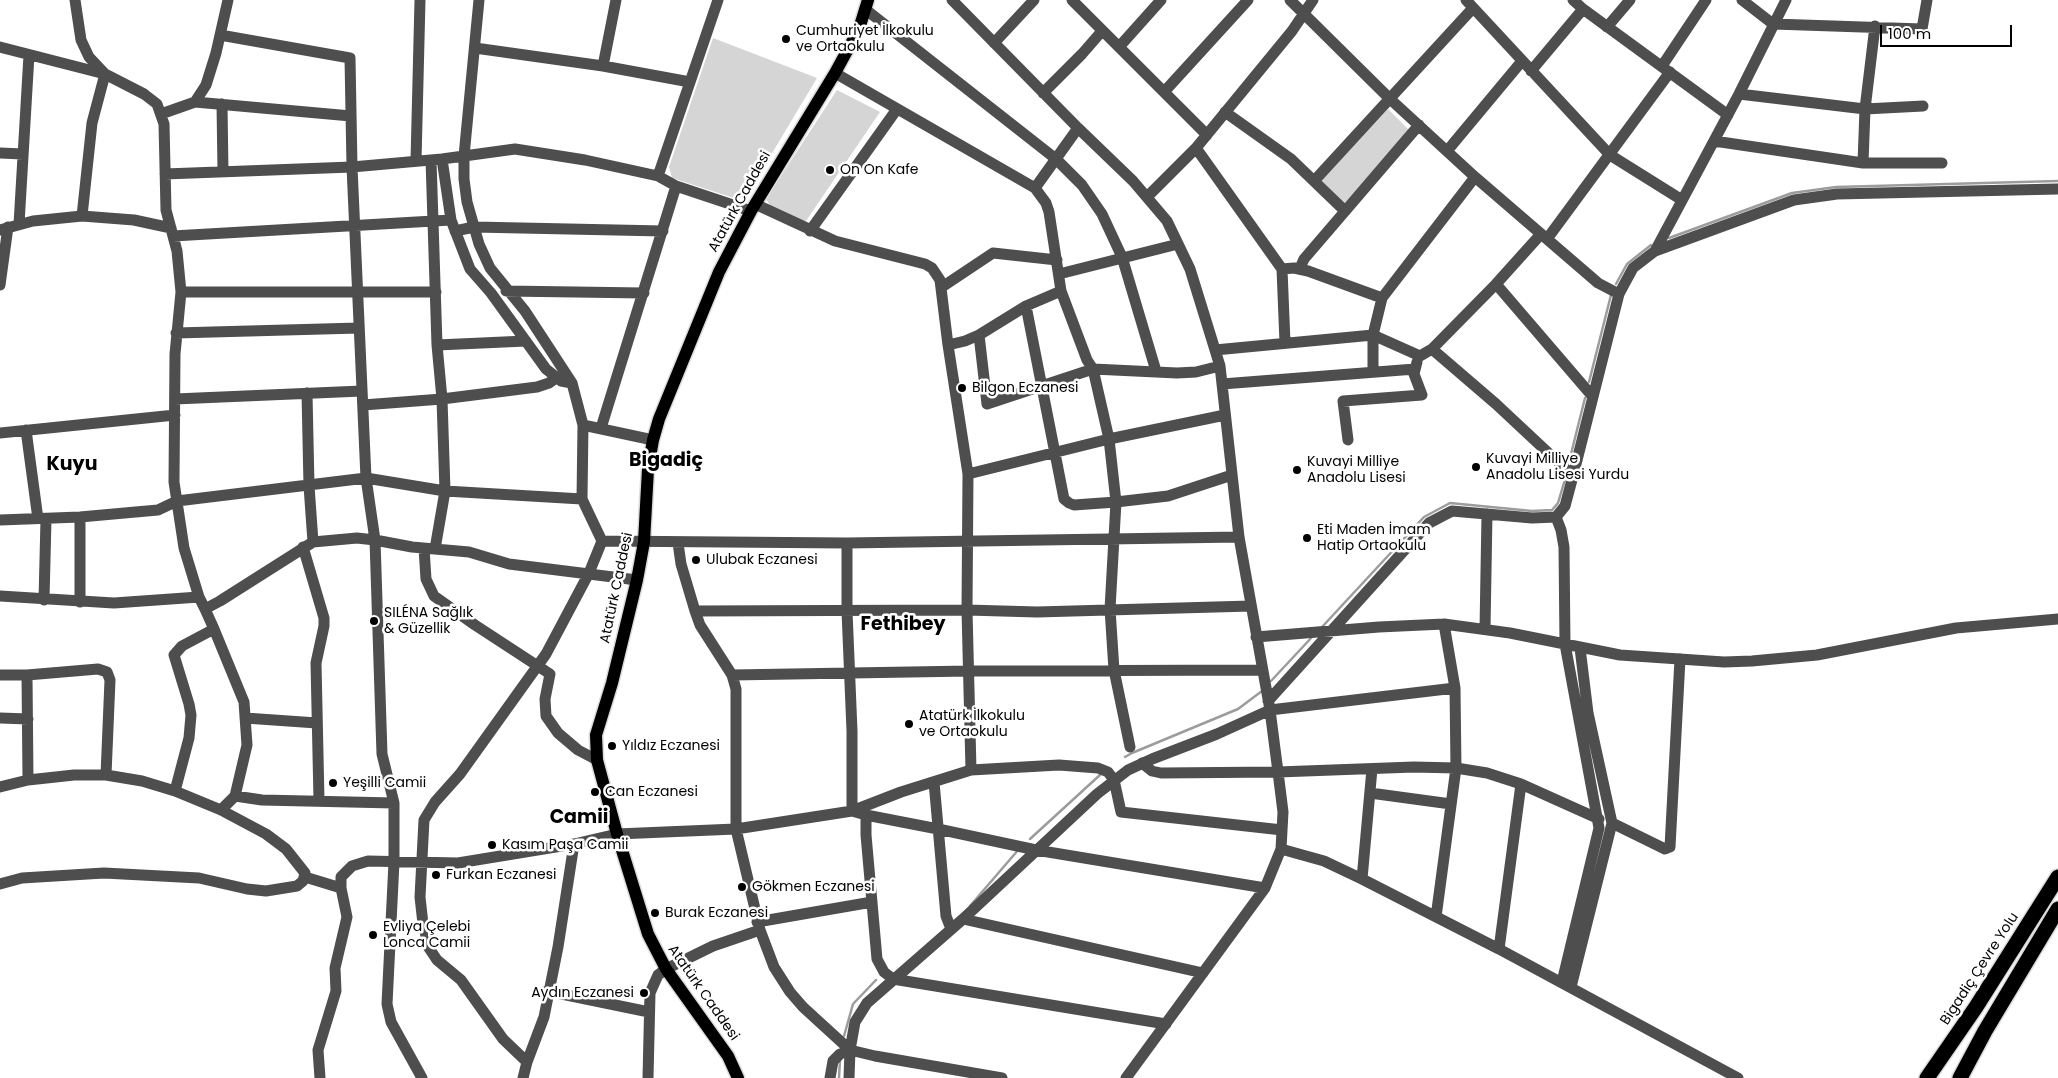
<!DOCTYPE html>
<meta charset="utf-8">
<style>
body{margin:0}
#map{position:relative;width:2058px;height:1078px;overflow:hidden;background:#fff;font-family:Poppins,sans-serif}
canvas{display:block}
.scale{position:absolute;left:1880px;top:25px;width:132px;height:22px;box-sizing:border-box;border:2px solid #000;border-top:0;padding-left:6px;font-size:15px;line-height:18px;white-space:nowrap;color:#000;-webkit-text-stroke:4px #fff;paint-order:stroke}
</style>
<div id="map">
<canvas width="2058" height="1078"></canvas>
<div class="scale">100 m</div>
</div>
<script>
const g = document.querySelector('canvas').getContext('2d');
g.lineJoin = 'round';
function fillPath(path, color) { g.fillStyle = color; g.fill(path, 'evenodd'); }
const poly = rows => new Path2D(rows.map(r => 'M' + r).join(''));
function trace(path, color, width, dash) { g.strokeStyle = color; g.lineWidth = width; g.lineCap = dash ? 'butt' : 'round'; g.setLineDash(dash || []); g.stroke(path); }
function drawText(font, color, halo, rows, align = 'center') {
  g.font = font + ' Poppins,sans-serif'; g.lineWidth = 5; g.setLineDash([]); g.textBaseline = 'middle'; g.strokeStyle = halo; g.fillStyle = color; for (const [text, x, y, turn = 0] of rows) {
    g.save(); g.translate(x, y); g.rotate((+turn || 0) * Math.PI / 180); g.textAlign = isNaN(turn) ? turn : align; if (halo) g.strokeText(text, 0, 0); g.fillText(text, 0, 0); g.restore();
  }
}
fillPath(poly([
 [713,38,817,78,747,195,737,199,672,178,669,167],
 [837,90,880,112,806,221,798,219,771,207,766,199],
 [1388,109,1409,130,1343,205,1320,182]
]), '#d5d5d5');
trace(poly([
 [1669,238,1792,193,1836,187,2058,181],
 [1616,284,1627,264,1651,245],
 [1589,382,1611,295],
 [1569,462,1585,398],
 [1322,627,1424,517,1450,503,1532,511,1552,510,1558,503,1566,476],
 [1271,681,1313,636],
 [1125,757,1132,753,1238,709,1262,691],
 [1030,839,1101,774],
 [970,906,1019,849],
 [844,1036,853,1004,876,980],
 [839,1078,840,1060]
]), '#9c9c9c', 2.5);
const major = poly([
 [738,1078,728,1056,666,969,648,934,617,834,597,760,596,735,612,683,637,580,644,542,648,469,653,440,659,419,719,272,751,211,835,73,859,29,868,0]
]);
const highway = poly([
 [1927,1078,1976,1007,2058,877],
 [1960,1078,1985,1031,2058,909]
]);
trace(major, '#dbdbdb', 15);
trace(highway, '#dbdbdb', 18);
trace(poly([
 [75,0,81,40,89,57,105,74,144,94,157,104,164,124,166,210,177,251,181,292,175,354,174,482,184,548,199,597,205,609],
 [479,0,464,156,464,179,467,202,479,244,490,268,525,311,572,383,583,425,653,440],
 [952,0,1078,128,1133,181,1167,221,1190,269,1220,366,1239,537,1270,710,1278,772,1283,812,1281,849,1265,888,1126,1078],
 [1072,0,1207,135],
 [1290,0,1389,98,1475,177,1598,283,1619,294],
 [1466,0,1610,155,1682,200],
 [1573,0,1583,9,1728,115],
 [1742,0,1773,24,1922,29,1927,0],
 [865,9,1056,159,1082,185,1102,214,1122,257,1156,371],
 [1607,27,1630,0],
 [220,35,350,58,352,167,366,478,375,540,382,754,394,803,394,862,387,1004,391,1022,422,1078],
 [994,43,1034,0],
 [0,47,105,74,92,123,82,216],
 [1119,47,1161,0],
 [475,48,603,66,690,82],
 [603,66,616,0],
 [1662,66,1706,0],
 [1531,71,1583,9],
 [835,73,1035,188,1046,203,1049,212,1061,291,1026,306,979,335,965,341,948,345],
 [1164,92,1248,0],
 [1043,93,1082,54,1102,31],
 [1739,94,1865,109,1923,106],
 [195,102,351,116],
 [222,104,223,172],
 [1225,112,1291,159,1345,211],
 [161,114,195,102,206,85,216,53,228,0],
 [1714,141,1863,163,1942,163],
 [1196,148,1282,269,1285,343],
 [1447,151,1522,61],
 [0,153,23,154],
 [442,159,451,220,470,269,491,293,546,369,561,381,572,383],
 [431,160,437,345,442,399,445,491,435,549],
 [416,161,420,0],
 [1863,163,1865,109,1875,26],
 [165,174,352,167,442,159,515,149,585,160,658,176,676,186,751,211],
 [658,176,718,0],
 [1314,181,1473,8],
 [1035,188,1078,128],
 [1147,197,1196,148,1292,31,1313,0],
 [755,204,835,241,925,264,932,268,940,280,948,345,968,474,967,610,971,770],
 [19,224,29,55],
 [0,230,33,221,82,216,134,220,171,228],
 [455,231,474,227,663,231],
 [810,231,897,109],
 [173,236,451,220],
 [1547,239,1670,72],
 [1655,251,1739,94,1786,0],
 [1300,268,1304,259,1419,125],
 [1282,269,1294,268,1308,271,1382,298,1373,335,1373,371],
 [1059,274,1178,244],
 [1496,284,1593,397],
 [0,285,8,227],
 [942,287,993,253,1057,260],
 [506,291,644,293],
 [1061,291,1087,360,1093,369,1177,373,1196,372,1220,366],
 [181,292,436,292],
 [1382,298,1475,177],
 [1026,306,1064,499,1069,503,1074,505,1116,502,1168,496,1232,475],
 [176,333,359,328],
 [979,335,987,404,1093,369,1109,439,1116,502,1110,609,1114,670,1130,747],
 [437,345,526,341],
 [1432,349,1496,404,1573,476],
 [1215,350,1373,335,1420,356,1432,349,1496,284,1541,234],
 [1222,384,1415,369],
 [307,393,309,486,313,542],
 [175,399,362,391],
 [363,405,442,399,537,387,549,383,556,378],
 [583,425,582,499,602,541],
 [601,428,676,186],
 [26,430,38,519],
 [0,433,175,415],
 [1348,440,1343,401,1422,395,1414,374,1417,362],
 [968,474,1109,439,1225,415],
 [80,517,80,602],
 [1556,517,1561,530,1564,547,1565,644,1599,828,1562,982],
 [0,520,80,517,158,510,177,501,366,478,445,491,582,499],
 [678,543,681,564,695,611,700,625,732,675,736,689,736,829,760,930,774,967,790,992,803,1007,850,1050,849,1078],
 [847,543,847,611,852,731,852,811,866,815,938,829,1036,850,1265,888],
 [303,547,324,618,324,626,316,663,319,800],
 [424,548,426,579,434,596,475,625,550,674,545,699,546,716,558,733,578,750,597,760],
 [0,596,114,603,199,597],
 [44,600,46,519],
 [695,611,967,610,1037,612,1251,606],
 [214,629,244,702,247,745,235,796],
 [1485,629,1487,514],
 [1256,637,1379,627,1444,624,1510,633,1620,655,1724,662,1752,661,1817,655,1956,628,2058,619],
 [1580,648,1588,713,1612,823,1665,849,1670,847,1680,659],
 [0,675,27,675,98,669,107,672,110,680,106,775],
 [27,675,28,780],
 [732,675,969,671,1262,670],
 [1268,701,1429,523,1452,511,1532,518,1556,517,1565,506,1573,476,1619,294,1633,268,1655,251,1794,200,1837,194,2058,189],
 [0,718,28,719],
 [245,718,317,723],
 [1142,763,1152,771,1161,773,1278,772,1414,767,1456,768,1487,773,1521,784,1599,819],
 [934,782,946,916,951,929],
 [0,787,28,780,74,775,106,775,142,781,175,791,221,810,266,834,286,849,305,873,303,881,297,886,266,891,247,889,199,878,104,873,22,878,0,884],
 [175,791,189,738,191,715,189,704,174,655,182,646,214,629,205,609,220,601,313,542,357,538,375,540,412,547,469,552,509,564,637,580],
 [1370,793,1451,804],
 [221,810,235,796,262,800,394,803],
 [866,815,866,835,877,959,884,972,893,979,1166,1024],
 [1281,849,1324,861,1362,879,1499,949,1738,1078],
 [305,877,341,888],
 [1362,879,1372,769],
 [1436,917,1456,768,1455,688,1444,624],
 [963,919,1203,973],
 [757,922,872,902],
 [1499,949,1521,784],
 [1571,987,1612,823],
 [547,991,649,1012],
 [850,1050,855,1022,867,1003,963,919,1097,794,1128,770,1152,759,1217,734,1270,710,1455,688],
 [527,1062,544,1017,558,947,574,844],
 [320,1078,318,1050,336,991,335,968,347,917,341,888,341,877,352,866,368,861,458,863,574,844,617,834,736,829,852,811,901,792,971,770,1059,765,1098,768,1108,772,1114,780,1121,812,1282,830],
 [523,1078,527,1062,503,1039,461,980,437,960,429,948,423,924,420,897,424,820,435,802,460,774,546,654,589,573,602,541,847,543,1239,537],
 [648,1078,650,993,658,975,666,969,713,946,760,930],
 [830,1078,833,1061,840,1054,850,1050,875,1056,1002,1078]
]), '#4e4e4e', 11);
trace(major, '#000', 12);
trace(highway, '#000', 15);
for (const [x, y, r, color] of [
 [786,39,5,"#000"],
 [830,170,5,"#000"],
 [962,388,5,"#000"],
 [1476,467,5,"#000"],
 [1297,470,5,"#000"],
 [1307,538,5,"#000"],
 [696,560,5,"#000"],
 [374,621,5,"#000"],
 [909,724,5,"#000"],
 [612,746,5,"#000"],
 [333,783,5,"#000"],
 [595,792,5,"#000"],
 [492,845,5,"#000"],
 [436,875,5,"#000"],
 [742,887,5,"#000"],
 [655,913,5,"#000"],
 [373,935,5,"#000"],
 [644,993,5,"#000"]
]) { const dot = new Path2D(); dot.arc(x, y, r, 0, 2 * Math.PI); g.fillStyle = color; g.fill(dot); trace(dot, '#fff', 2); }
drawText('14px', '#000', '#fff', [
 ["Cumhuriyet İlkokulu",796,31],
 ["ve Ortaokulu",796,47],
 ["On On Kafe",840,170],
 ["Bilgon Eczanesi",972,388],
 ["Kuvayi Milliye",1486,459],
 ["Anadolu Lisesi Yurdu",1486,475],
 ["Kuvayi Milliye",1307,462],
 ["Anadolu Lisesi",1307,478],
 ["Eti Maden İmam",1317,530],
 ["Hatip Ortaokulu",1317,546],
 ["Ulubak Eczanesi",706,560],
 ["SILÉNA Sağlık",384,613],
 ["& Güzellik",384,629],
 ["Atatürk İlkokulu",919,716],
 ["ve Ortaokulu",919,732],
 ["Yıldız Eczanesi",622,746],
 ["Yeşilli Camii",343,783],
 ["Can Eczanesi",605,792],
 ["Kasım Paşa Camii",502,845],
 ["Furkan Eczanesi",446,875],
 ["Gökmen Eczanesi",752,887],
 ["Burak Eczanesi",665,913],
 ["Evliya Çelebi",383,927],
 ["Lonca Camii",383,943],
 ["Aydın Eczanesi",634,993,"right"]
], 'left');
drawText('14px', '#000', '#fff', [
 ["Atatürk Caddesi",740,202,-61],
 ["Atatürk Caddesi",617,588,-78],
 ["Bigadiç Çevre Yolu",1980,969,-57],
 ["Atatürk Caddesi",703,993,55]
]);
drawText('bold 19px', '#000', '#fff', [
 ["Bigadiç",666,461],
 ["Kuyu",72,465],
 ["Fethibey",903,625],
 ["Camii",579,818]
]);
</script>
